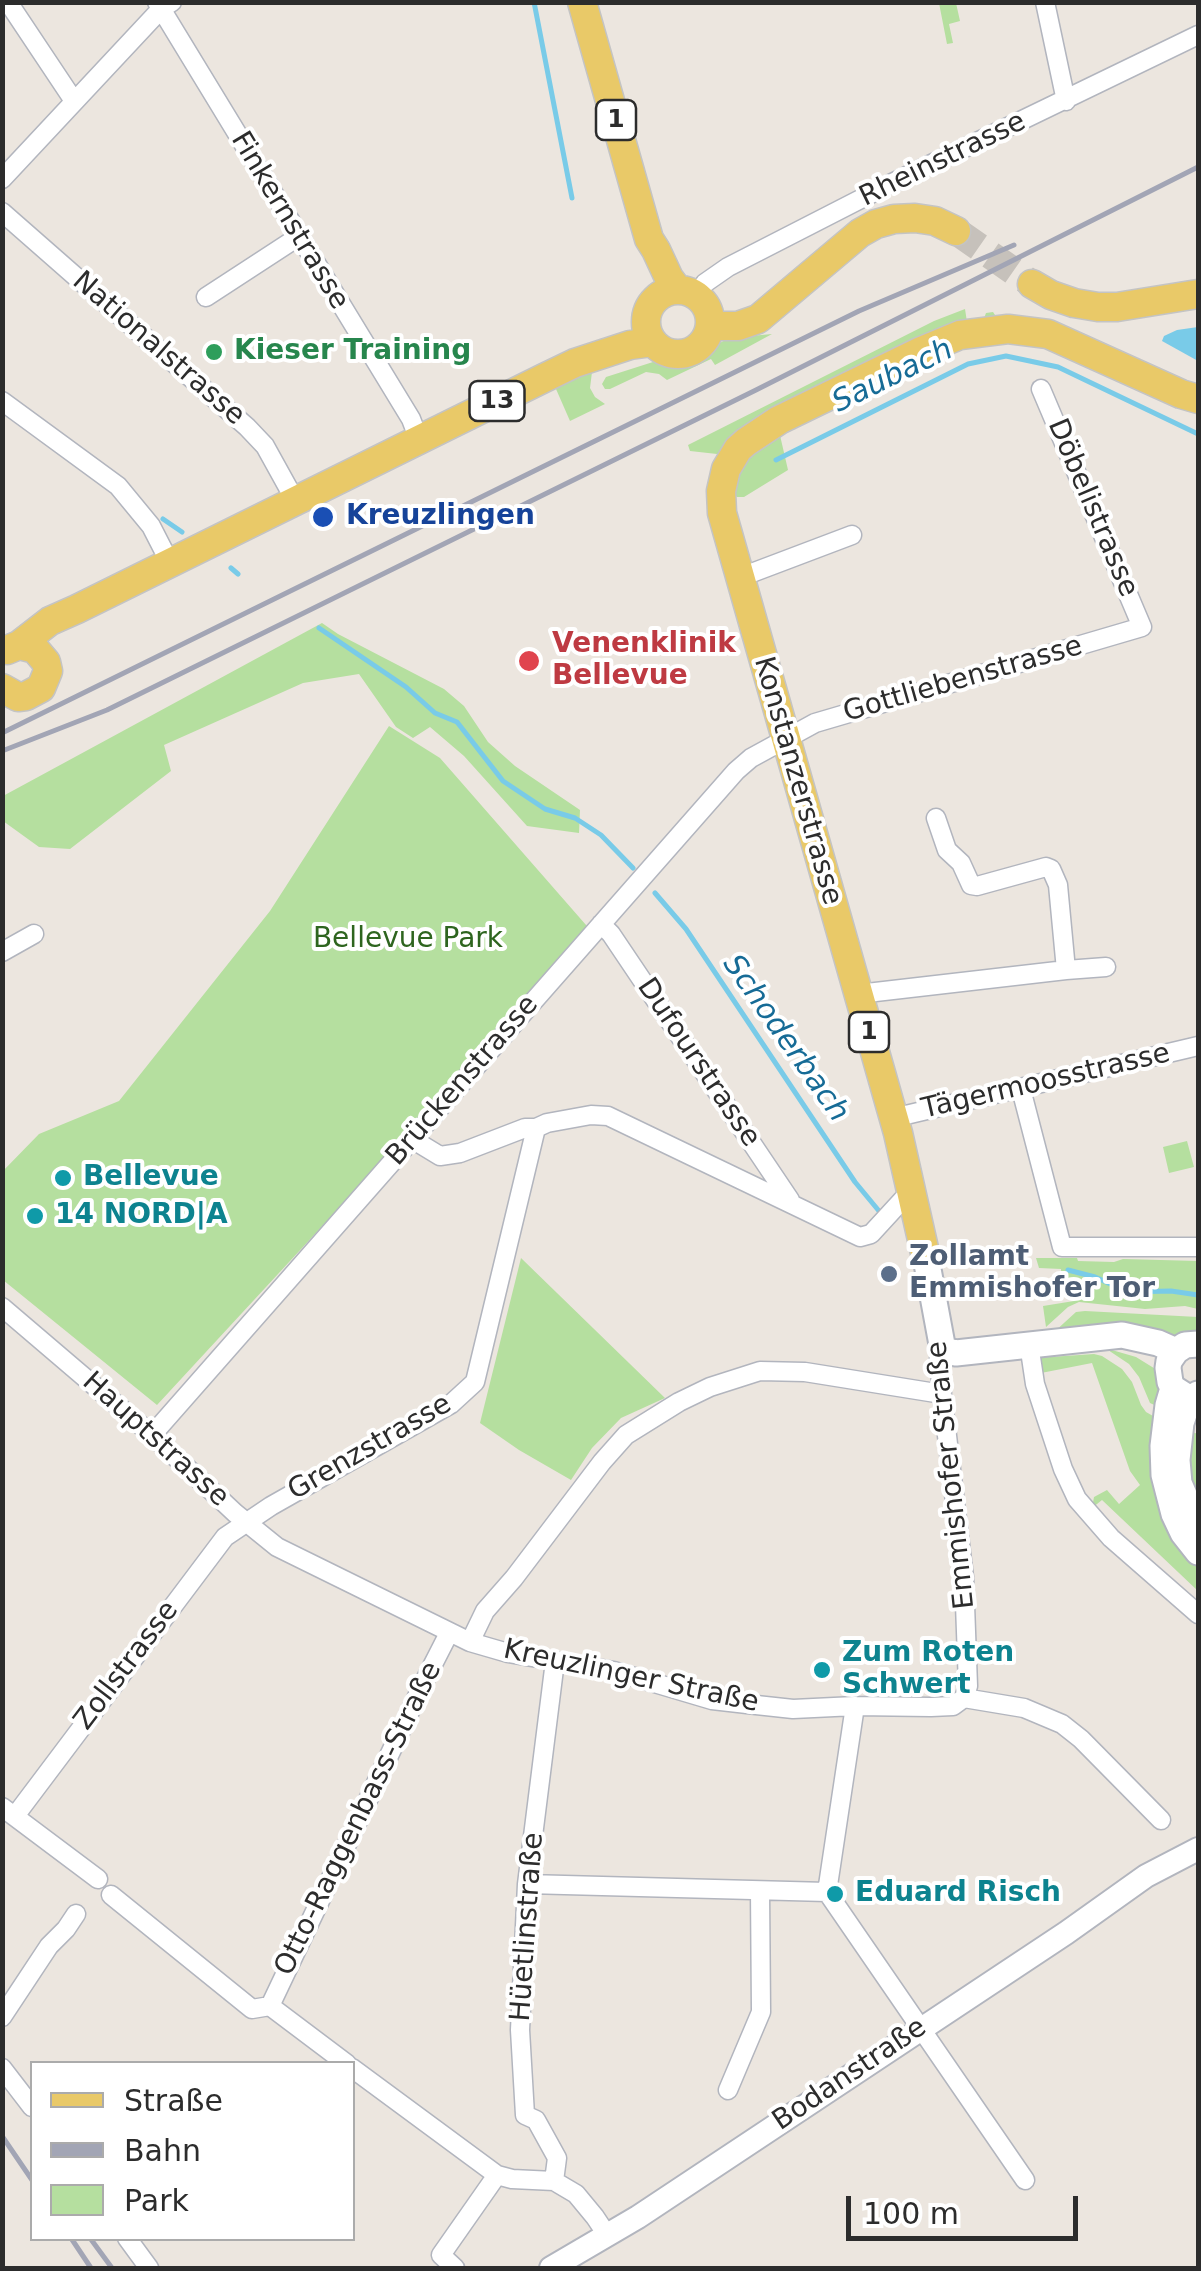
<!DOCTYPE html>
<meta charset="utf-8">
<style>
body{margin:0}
#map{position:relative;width:1201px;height:2271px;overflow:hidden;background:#ece6df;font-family:"DejaVu Sans",sans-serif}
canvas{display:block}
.frame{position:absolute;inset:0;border:5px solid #2c2c2c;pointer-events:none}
.legend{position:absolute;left:30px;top:2061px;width:325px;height:180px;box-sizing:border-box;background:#fff;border:2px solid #ababab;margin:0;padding:12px 18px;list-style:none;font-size:30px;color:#2c2c2c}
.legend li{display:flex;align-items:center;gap:20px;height:50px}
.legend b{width:50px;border:2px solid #ababab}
.scale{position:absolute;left:846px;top:2196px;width:232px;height:45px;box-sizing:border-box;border:5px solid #2c2c2c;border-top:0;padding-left:12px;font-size:30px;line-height:35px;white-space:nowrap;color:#2c2c2c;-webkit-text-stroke:8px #fff;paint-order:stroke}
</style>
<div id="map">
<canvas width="1201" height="2271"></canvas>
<div class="frame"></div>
<ul class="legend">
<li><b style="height:12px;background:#e9c968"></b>Straße</li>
<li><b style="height:12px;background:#a2a5b5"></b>Bahn</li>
<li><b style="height:28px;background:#b5df9f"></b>Park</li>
</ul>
<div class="scale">100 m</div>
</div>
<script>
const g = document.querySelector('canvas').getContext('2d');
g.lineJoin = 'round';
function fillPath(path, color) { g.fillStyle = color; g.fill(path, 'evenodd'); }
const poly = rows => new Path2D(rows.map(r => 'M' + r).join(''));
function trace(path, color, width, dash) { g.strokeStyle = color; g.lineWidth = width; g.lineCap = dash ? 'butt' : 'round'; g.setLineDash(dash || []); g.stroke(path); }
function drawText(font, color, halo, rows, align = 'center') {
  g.font = font + ' "DejaVu Sans",sans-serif'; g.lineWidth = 8; g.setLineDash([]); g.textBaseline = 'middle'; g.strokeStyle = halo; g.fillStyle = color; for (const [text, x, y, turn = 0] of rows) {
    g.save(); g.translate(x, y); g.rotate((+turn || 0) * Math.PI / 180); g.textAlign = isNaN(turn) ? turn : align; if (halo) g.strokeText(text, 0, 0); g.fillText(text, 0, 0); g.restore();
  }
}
fillPath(poly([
 [939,3,956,3,960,21,949,24,953,43,947,44],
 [965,309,967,322,983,321,986,313,993,312,997,318,717,454,690,451,688,445,934,321],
 [772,334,715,365,711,359,667,380,659,374,646,372,610,389,605,389,602,384,606,377,653,362,686,361,729,338],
 [592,372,590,388,595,397,605,404,570,421,556,389,556,385,559,381],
 [779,431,788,470,744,497,737,497,733,494,736,476,744,461],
 [322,623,338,634,444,689,464,706,488,742,515,766,580,810,579,833,527,826,464,756,430,727,413,738,396,727,359,674,303,683,164,745,171,771,70,849,39,847,3,821,3,796],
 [389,726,440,758,593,933,157,1405,3,1280,2,1172,39,1134,119,1101,270,911],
 [1187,1141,1194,1167,1169,1173,1163,1147],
 [521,1258,665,1398,621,1418,592,1448,571,1480,519,1450,480,1423],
 [1036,1258,1077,1258,1078,1261,1114,1262,1123,1259,1198,1261,1198,1309,1185,1306,1145,1309,1079,1302,1068,1307,1046,1327,1043,1306,1074,1301,1073,1292,1062,1292,1061,1269,1039,1268],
 [1085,1311,1198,1317,1198,1335,1181,1339,1053,1333,1076,1312],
 [1105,1348,1136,1357,1157,1370,1163,1409,1150,1403,1139,1377,1129,1364],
 [1094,1354,1102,1356,1122,1369,1132,1382,1141,1405,1146,1412,1160,1420,1185,1546,1198,1565,1198,1591,1102,1500,1092,1508,1094,1497,1107,1490,1119,1504,1140,1485,1130,1471,1092,1363,1041,1373,1036,1358],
 [1192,1432,1198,1434,1198,1504,1190,1467]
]), '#b5df9f');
fillPath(poly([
 [1198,327,1198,361,1162,341,1164,336,1177,330]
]), '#79cbe8');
trace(poly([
 [534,2,572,198],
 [776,460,968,364,1006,356,1058,367,1198,434],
 [163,519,182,532],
 [231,568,238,574],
 [319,628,406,687,435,713,457,722,503,781,545,809,575,818,601,835,633,868],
 [655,893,686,929,855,1182,879,1211],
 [1068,1270,1095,1277,1128,1292,1171,1291,1198,1295]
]), '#79cbe8', 5);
trace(poly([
 [956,231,1032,284]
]), '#c6c1bb', 28, [28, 14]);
const minor = poly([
 [8,2,74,101],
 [157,2,411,419,419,440],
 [1045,2,1066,101],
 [2,179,161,9,172,2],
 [2,212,247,427,265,446,296,502],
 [697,295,705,283,728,267,890,184,1198,35],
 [206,297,298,237],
 [2,401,118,486,151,526,170,563],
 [741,577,852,535],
 [601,924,611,934,790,1200],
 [2,952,34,934],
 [1066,970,1106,967],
 [858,994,1066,970,1058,885,1051,869,1046,867,977,886,971,885,961,863,947,850,936,818],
 [1021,1089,1062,1247,1198,1247],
 [893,1118,1198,1046],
 [412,1139,440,1156,460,1153,525,1128,536,1128],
 [2,1307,152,1435,235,1513,277,1547,470,1642,508,1653,614,1671,712,1700,747,1704,793,1709,855,1706,931,1707,953,1706,964,1698,1024,1708,1062,1724,1081,1739,1161,1820],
 [1029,1344,1035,1384,1063,1469,1077,1499,1111,1538,1198,1614],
 [943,1350,939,1359,942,1394,964,1577,968,1686,964,1698],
 [152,1435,736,771,751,758,815,723,1142,627,1041,389],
 [470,1642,485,1611,514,1578,602,1462,626,1435,679,1402,710,1387,760,1371,805,1372,942,1394],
 [855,1706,827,1892,1025,2180],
 [2,1807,98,1879],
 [15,1816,225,1537,271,1506,451,1404,475,1382,536,1128,547,1123,591,1115,608,1116,860,1237,871,1234,905,1197,911,1194],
 [527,1884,827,1892],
 [111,1895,252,2009,270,2006,347,2064],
 [270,2006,424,1682,449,1633],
 [2,2017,49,1946,66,1929,76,1914],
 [2,2068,32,2107],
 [352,2068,497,2175,512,2179,554,2181,576,2194,595,2217,607,2235],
 [728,2090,761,2012,760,1891],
 [554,2181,557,2158,536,2120,525,2115,520,2030,527,1884,555,1661],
 [127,2238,149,2268],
 [455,2268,441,2255,497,2175]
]);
const tertiary = poly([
 [551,2268,638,2217,1066,1933,1146,1876,1198,1849]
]);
const secondary = poly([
 [925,1253,943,1350,956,1353,1122,1335,1158,1343,1176,1351],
 [1173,1388,1168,1405,1163,1446,1164,1475,1174,1514,1183,1533,1198,1552],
 [1198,1394,1186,1408,1181,1423,1177,1460,1179,1483,1198,1527],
 [1184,1395,1173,1388,1170,1382,1168,1368,1169,1361,1176,1351,1185,1345,1198,1344]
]);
const primary = poly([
 [582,2,649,239,656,250,669,278,678,290],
 [1032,284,1051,295,1074,303,1098,307,1117,307,1198,294],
 '646 322a32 32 0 1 1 64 0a32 32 0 1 1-64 0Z',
 [710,326,738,326,758,319,860,233,876,224,894,219,915,218,935,221,956,231],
 [19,645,50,621,77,609,544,378,575,363,630,345,653,342],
 [2,688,18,697,26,696,41,688,48,671,46,662,35,649,19,645,7,650],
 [925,1253,898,1133,722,513,721,491,726,469,738,449,746,442,779,420,919,352,960,335,1008,329,1048,334,1181,394,1198,399]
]);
trace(minor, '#b2b5be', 21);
trace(tertiary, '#b2b5be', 26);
trace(secondary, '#b2b5be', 29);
trace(primary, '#c4c4c4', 31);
trace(minor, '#fff', 18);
trace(tertiary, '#fff', 22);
trace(secondary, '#fff', 25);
trace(primary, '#e9c968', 28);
trace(poly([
 [2,733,859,311,1014,245],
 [2,751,107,710,756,390,1198,167],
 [2,2136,32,2180],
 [71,2238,91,2268],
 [90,2238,112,2268]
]), '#a2a5b5', 5);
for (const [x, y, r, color] of [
 [214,352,10,"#2e9e5b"],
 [323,517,12,"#1a4fb4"],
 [529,661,12,"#e0444e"],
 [63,1178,10,"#0f9aa8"],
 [35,1216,10,"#0f9aa8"],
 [889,1274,10,"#5c6f8a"],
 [822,1670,10,"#0f9aa8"],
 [835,1894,10,"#0f9aa8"]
]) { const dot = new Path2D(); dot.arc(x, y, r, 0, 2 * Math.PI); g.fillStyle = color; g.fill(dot); trace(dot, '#fff', 4); }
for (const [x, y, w] of [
 [616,120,40],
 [497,401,55],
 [869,1032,40]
]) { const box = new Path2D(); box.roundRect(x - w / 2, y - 20, w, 40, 8); g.fillStyle = '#fff'; g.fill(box); trace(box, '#2c2c2c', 2.5); }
drawText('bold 25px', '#2c2c2c', null, [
 ["1",616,120],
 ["13",497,401],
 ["1",869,1032]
]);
drawText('28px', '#2c2c2c', '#fff', [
 ["Rheinstrasse",943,160,-26],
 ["Finkernstrasse",289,221,59],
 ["Nationalstrasse",158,349,41],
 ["Döbelistrasse",1092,508,67],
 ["Gottliebenstrasse",963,680,-16],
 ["Konstanzerstrasse",797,781,74],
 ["Dufourstrasse",698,1063,56],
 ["Brückenstrasse",463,1081,-49],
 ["Tägermoosstrasse",1046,1082,-13],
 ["Hauptstrasse",155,1440,42],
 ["Grenzstrasse",370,1448,-30],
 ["Emmishofer Straße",952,1475,-96],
 ["Zollstrasse",127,1666,-53],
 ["Kreuzlinger Straße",631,1677,12],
 ["Otto-Raggenbass-Straße",359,1819,-64],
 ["Hüetlinstraße",528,1927,-86],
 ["Bodanstraße",850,2075,-34]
]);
drawText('bold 28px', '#27864d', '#fff', [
 ["Kieser Training",234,352]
], 'left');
drawText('bold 28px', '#164399', '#fff', [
 ["Kreuzlingen",346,517]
], 'left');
drawText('bold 28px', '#be3a42', '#fff', [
 ["Venenklinik",552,645],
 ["Bellevue",552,677]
], 'left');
drawText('28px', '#2e651f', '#fff', [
 ["Bellevue Park",408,940]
]);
drawText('bold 28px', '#0d838f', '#fff', [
 ["Bellevue",83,1178],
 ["14 NORD|A",55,1216],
 ["Zum Roten",842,1654],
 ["Schwert",842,1686],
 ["Eduard Risch",855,1894]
], 'left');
drawText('bold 28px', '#4e5e75', '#fff', [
 ["Zollamt",909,1258],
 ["Emmishofer Tor",909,1290]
], 'left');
drawText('italic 30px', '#166b96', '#fff', [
 ["Saubach",893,377,-26],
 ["Schoderbach",785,1039,55]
]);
</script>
